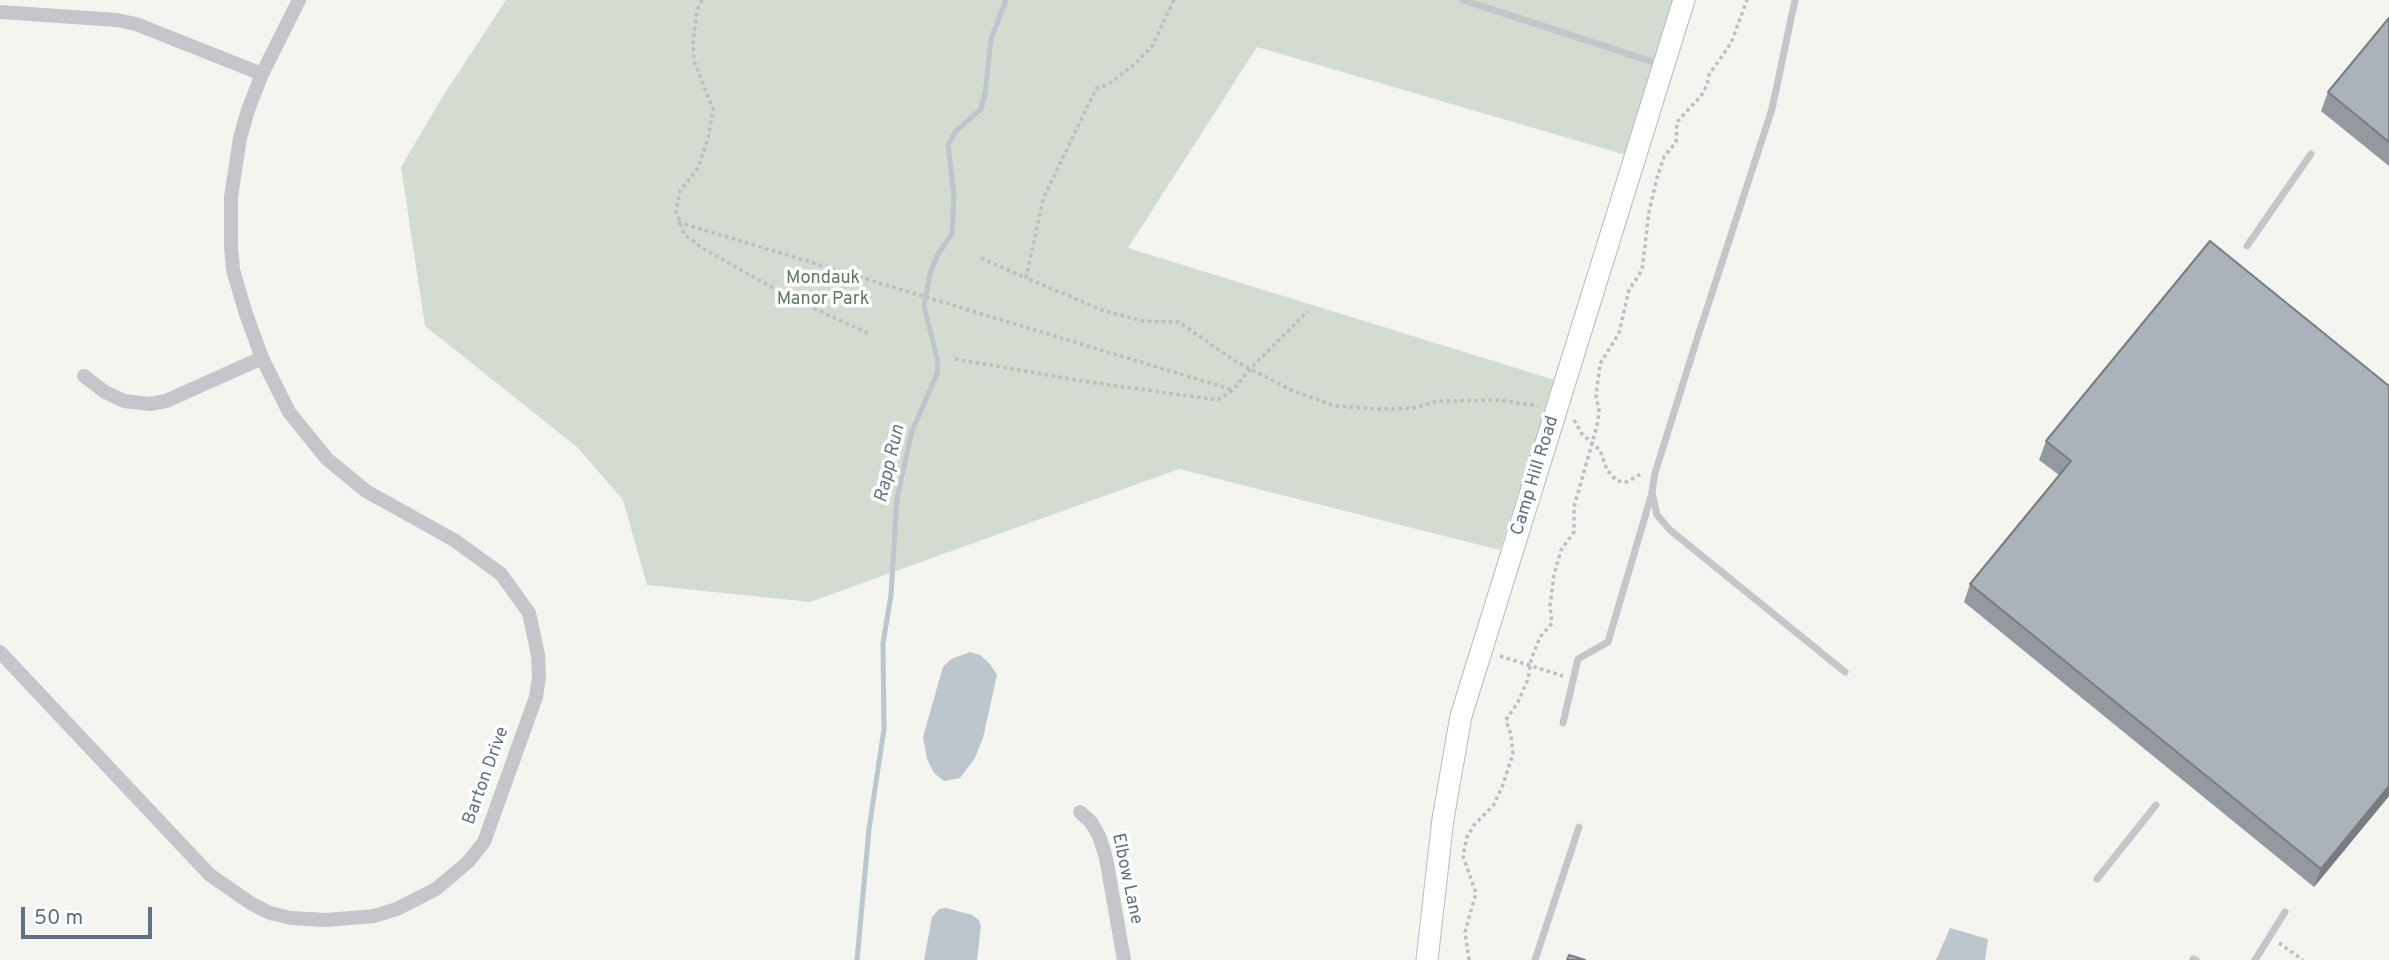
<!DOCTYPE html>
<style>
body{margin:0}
#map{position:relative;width:2389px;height:960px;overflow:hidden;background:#f4f4f0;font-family:Overpass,sans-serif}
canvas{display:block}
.scale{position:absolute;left:21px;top:907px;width:131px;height:32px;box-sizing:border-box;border:4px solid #627083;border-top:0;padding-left:9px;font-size:21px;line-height:24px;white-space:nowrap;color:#627083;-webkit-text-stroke:5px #fff;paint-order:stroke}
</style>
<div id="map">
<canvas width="2389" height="960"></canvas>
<div class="scale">50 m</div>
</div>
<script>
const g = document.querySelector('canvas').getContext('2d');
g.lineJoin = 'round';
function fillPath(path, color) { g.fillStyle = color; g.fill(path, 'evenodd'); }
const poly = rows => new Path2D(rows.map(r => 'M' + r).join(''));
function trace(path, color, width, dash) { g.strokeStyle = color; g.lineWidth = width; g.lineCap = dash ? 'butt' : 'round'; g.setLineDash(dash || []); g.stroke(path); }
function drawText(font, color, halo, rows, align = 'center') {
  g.font = font + ' Overpass,sans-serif'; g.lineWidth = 7; g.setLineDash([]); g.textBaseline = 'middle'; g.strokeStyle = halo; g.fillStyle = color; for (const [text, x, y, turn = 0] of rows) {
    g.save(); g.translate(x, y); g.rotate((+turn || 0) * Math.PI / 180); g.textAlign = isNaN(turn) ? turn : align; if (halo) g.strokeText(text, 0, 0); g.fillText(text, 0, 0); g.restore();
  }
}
fillPath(poly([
 [506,0,1674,0,1626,155,1257,47,1128,248,1555,380,1500,550,1179,469,810,602,647,585,623,500,577,447,425,326,401,167,443,96]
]), '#d4dcd1');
fillPath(poly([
 [970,652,980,655,990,664,997,675,983,738,975,758,960,778,944,781,934,773,927,759,923,737,943,667,951,659],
 [946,908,972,915,979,920,981,926,977,960,924,960,932,917,939,909],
 [1950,928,1988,939,1985,960,1936,960]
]), '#bcc6cc');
trace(poly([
 [857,960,869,829,884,729,883,643,891,595,897,498,912,431,937,374,938,362,924,306,930,274,938,254,952,234,954,196,948,145,955,132,981,109,985,94,991,39,1006,0]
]), '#bcc6cc', 5);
const secondary = poly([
 [1427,960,1443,819,1461,716,1684,0]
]);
trace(secondary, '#b8bbc0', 23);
trace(poly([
 [702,0,697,10,693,42,694,61,713,109,709,135,698,168,680,191,676,211,684,234,702,248,791,298,870,334],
 [1174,0,1152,46,1136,63,1109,84,1096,89,1043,199,1026,278,1105,311,1144,321,1179,322,1235,361,1291,390,1335,406,1380,409,1413,408,1438,401,1499,400,1538,406],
 [678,222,1233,390],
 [981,258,1026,278],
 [955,359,1082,381,1218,400,1233,390,1250,369,1308,311],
 [1574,420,1582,434,1600,450,1607,470,1617,481,1626,482,1643,473],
 [1500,656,1563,676],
 [2279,943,2303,960],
 [1469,960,1465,932,1476,893,1463,856,1467,837,1474,825,1493,806,1502,787,1513,754,1511,735,1506,720,1518,702,1528,679,1531,660,1540,637,1552,623,1550,606,1554,575,1561,550,1574,532,1574,507,1597,426,1599,411,1596,395,1600,364,1619,333,1629,290,1642,270,1649,212,1657,178,1664,157,1676,142,1677,122,1701,96,1707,85,1709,75,1731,43,1747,0]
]), '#bdbec1', 3.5, [3.5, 3.5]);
trace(poly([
 [1463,0,1662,65],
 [1795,0,1772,109,1697,339,1655,473,1652,492,1657,515,1670,530,1845,672],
 [2247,246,2311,154],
 [1563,723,1578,659,1608,642,1652,493],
 [2097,879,2156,805],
 [2193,959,2196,960],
 [1535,960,1579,827],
 [2255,960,2285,912]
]), '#c4c6ca', 7);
trace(poly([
 [0,12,117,20,136,24,262,74],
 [84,376,105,392,124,401,150,404,166,401,262,358],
 [0,652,210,875,252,904,270,913,291,918,326,920,374,916,397,909,436,889,468,862,484,842,536,697,539,677,538,655,529,613,501,574,454,540,366,491,327,459,289,412,262,358,246,314,233,270,231,246,231,197,240,138,248,110,262,74,299,0],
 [1080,812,1091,822,1099,836,1106,858,1124,960]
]), '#c4c6ca', 14);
trace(secondary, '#fff', 21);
fillPath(poly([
 [2389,18,2389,166,2321,111,2328,92],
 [2389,386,2389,796,2314,887,1964,602,1970,584,2059,475,2039,460,2046,441]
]), '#94999f');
fillPath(poly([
 [2389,786,2389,796,2314,887,2321,869]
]), '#787d82');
const building = poly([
 [2389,18,2389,142,2328,92,2389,18],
 [2210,241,2389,386,2389,786,2321,869,1970,584,2071,461,2046,441,2210,241],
 [1569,955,1585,960,1567,960,1569,955]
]);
fillPath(building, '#acb2b9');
trace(building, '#787d82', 2);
drawText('18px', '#637961', '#fff', [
 ["Mondauk",823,279],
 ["Manor Park",823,300]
]);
drawText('18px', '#627083', '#fff', [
 ["Camp Hill Road",1536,476,-73],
 ["Barton Drive",487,776,-70],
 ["Elbow Lane",1126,879,78]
]);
drawText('italic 19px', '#627987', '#fff', [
 ["Rapp Run",891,464,-77]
]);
</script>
